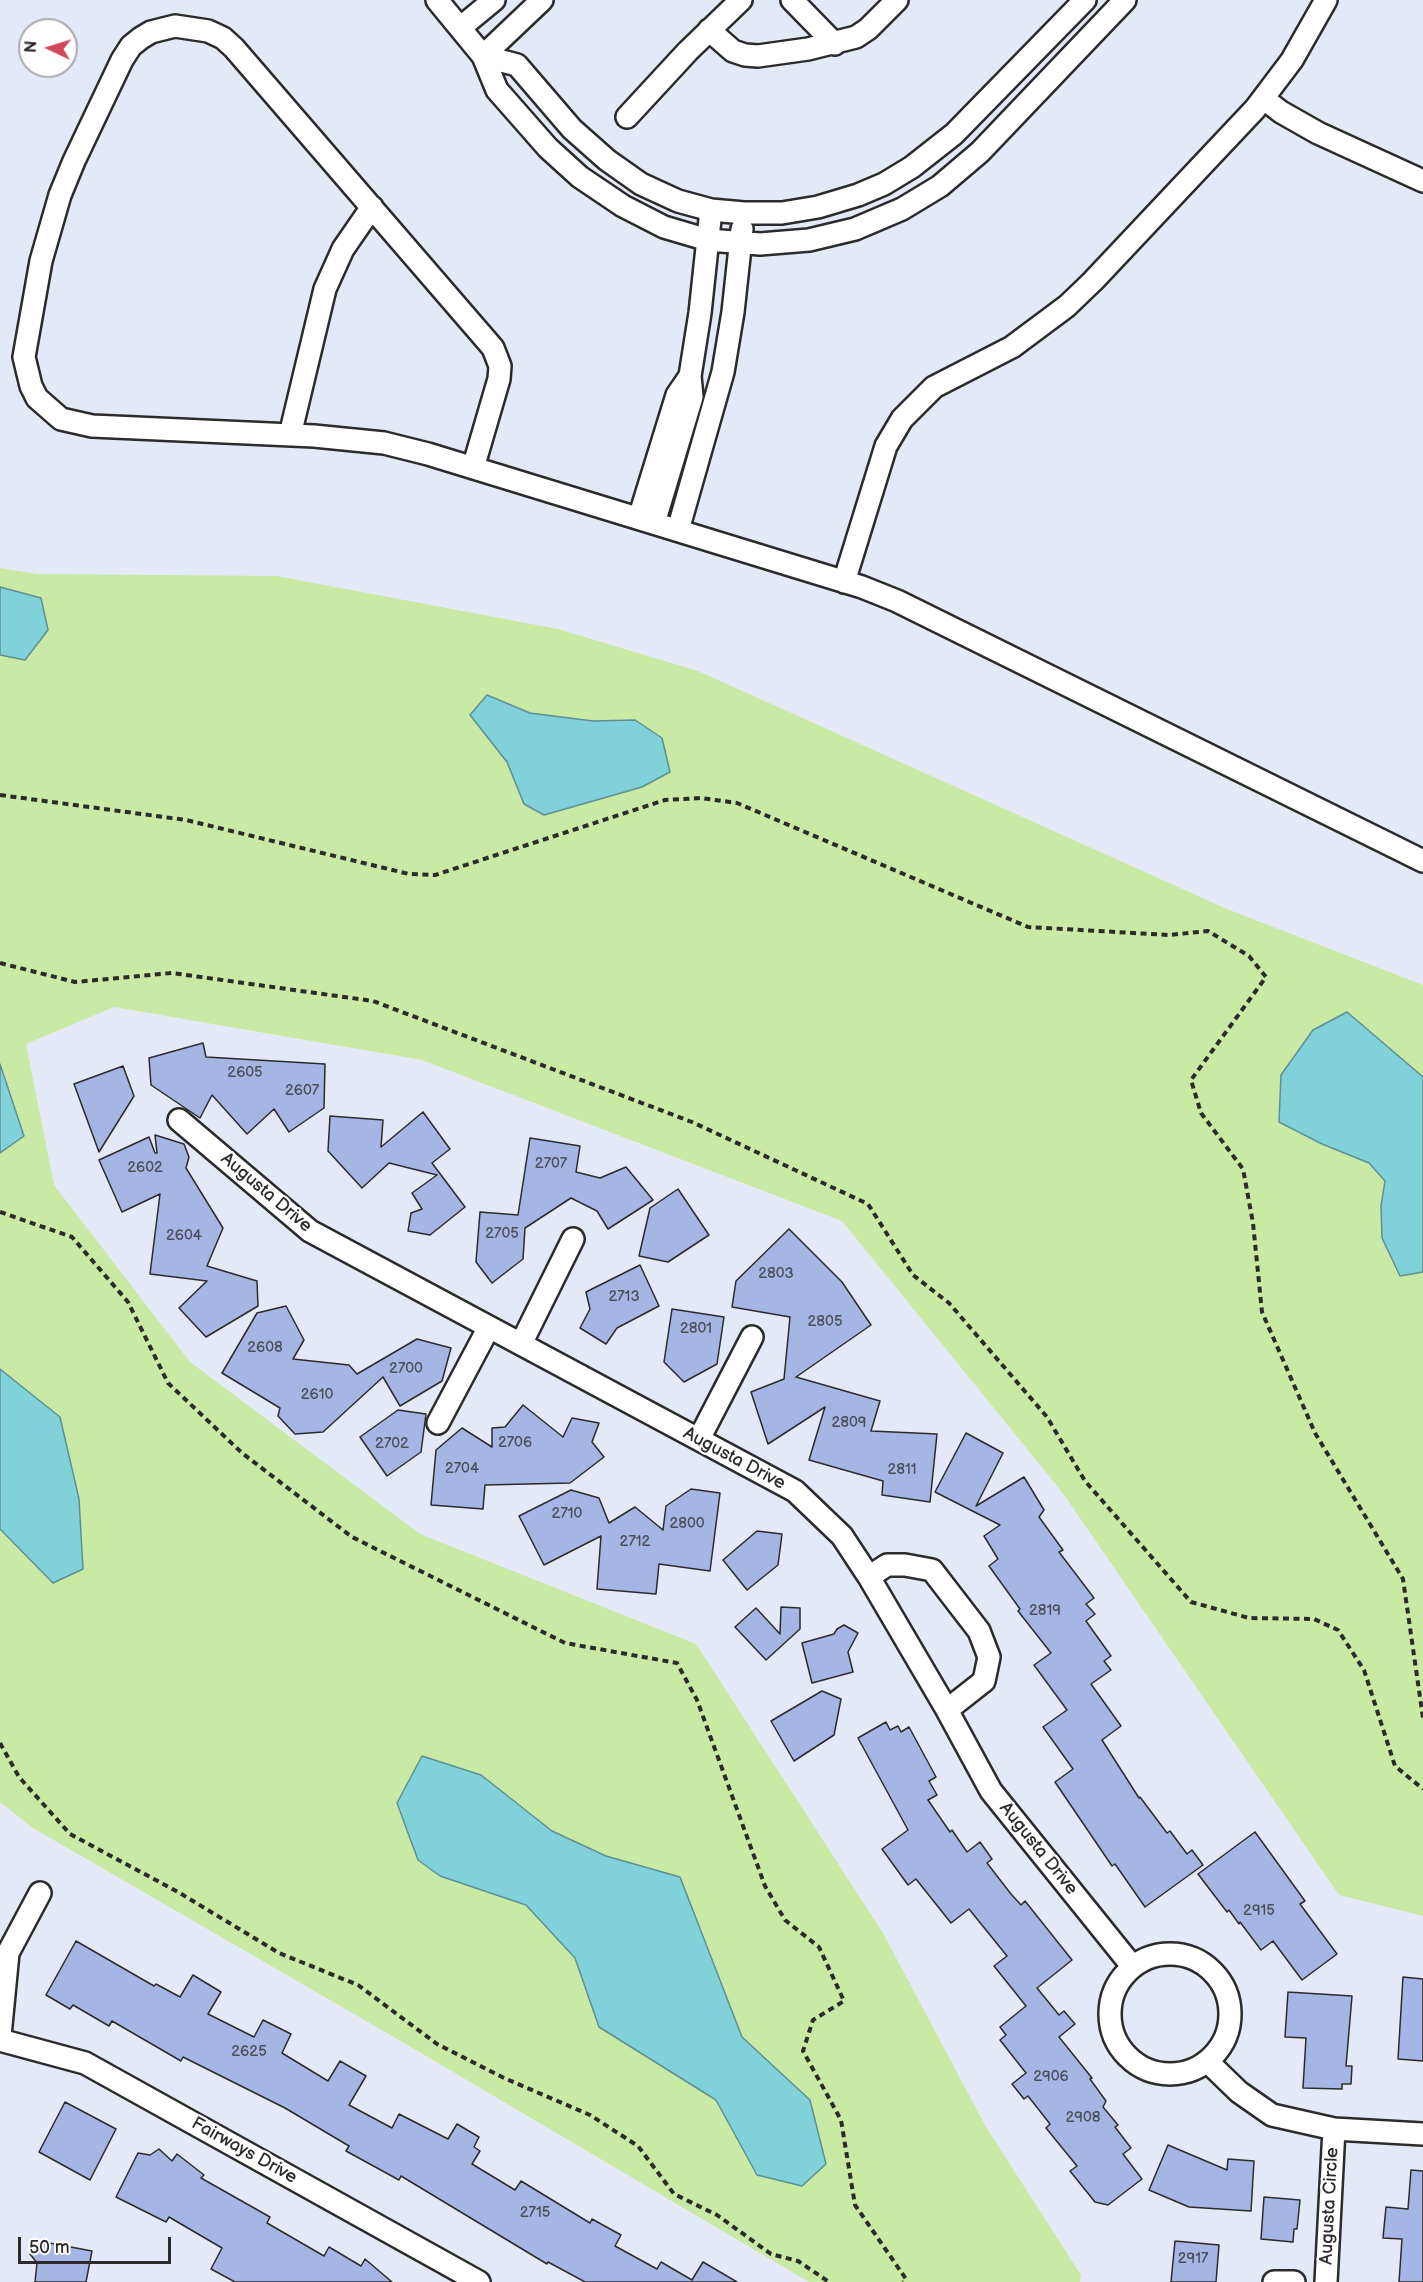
<!DOCTYPE html>
<style>
body{margin:0}
#map{position:relative;width:1423px;height:2282px;overflow:hidden;background:#e4e9f7;font-family:"Balsamiq Sans",sans-serif}
canvas{display:block}
.north{position:absolute;left:18px;top:18px;width:60px;height:60px;box-sizing:border-box;background:#fff;border:2px solid #aaa;border-radius:50%;rotate:274deg;font-size:16px;font-weight:700;line-height:24px;text-align:center;color:#2b2b2b}
.north::after{content:'';display:block;margin:auto;width:21px;height:27px;background:#d1495b;clip-path:polygon(50% 0,100% 100%,50% 72%,0 100%)}
.scale{position:absolute;left:18px;top:2237px;width:153px;height:27px;box-sizing:border-box;border:3px solid #2b2b2b;border-top:0;padding-left:8px;font-size:18px;line-height:21px;white-space:nowrap;color:#2b2b2b;-webkit-text-stroke:4px #fff;paint-order:stroke}
</style>
<div id="map">
<canvas width="1423" height="2282"></canvas>
<div class="north">N</div>
<div class="scale">50 m</div>
</div>
<script>
const g = document.querySelector('canvas').getContext('2d');
g.lineJoin = 'round';
function fillPath(path, color) { g.fillStyle = color; g.fill(path, 'evenodd'); }
const poly = rows => new Path2D(rows.map(r => 'M' + r).join(''));
function trace(path, color, width, dash) { g.strokeStyle = color; g.lineWidth = width; g.lineCap = dash ? 'butt' : 'round'; g.setLineDash(dash || []); g.stroke(path); }
function drawText(font, color, halo, rows, align = 'center') {
  g.font = font + ' "Balsamiq Sans",sans-serif'; g.lineWidth = 4.5; g.setLineDash([]); g.textBaseline = 'middle'; g.strokeStyle = halo; g.fillStyle = color; for (const [text, x, y, turn = 0] of rows) {
    g.save(); g.translate(x, y); g.rotate((+turn || 0) * Math.PI / 180); g.textAlign = isNaN(turn) ? turn : align; if (halo) g.strokeText(text, 0, 0); g.fillText(text, 0, 0); g.restore();
  }
}
fillPath(poly([
 [0,568,38,574,277,576,558,629,698,671,1227,909,1423,985,1423,1916,1339,1895,1062,1492,842,1221,422,1060,114,1007,26,1044,54,1185,190,1362,420,1534,696,1644,883,1933,986,2127,1081,2275,1080,2282,809,2282,399,2040,33,1828,0,1802]
]), '#c8eaa4');
const water = poly([
 [0,587,41,598,48,630,25,660,0,655,0,587],
 [487,695,530,713,593,721,635,720,662,738,670,772,642,787,544,815,524,804,507,762,470,715,487,695],
 [1347,1012,1423,1077,1423,1272,1400,1276,1382,1238,1381,1206,1385,1181,1369,1163,1322,1144,1279,1122,1281,1075,1313,1030,1347,1012],
 [0,1064,24,1136,0,1153,0,1064],
 [0,1369,60,1417,79,1499,83,1569,53,1583,0,1529,0,1369],
 [422,1756,481,1775,552,1831,606,1856,680,1877,742,2037,810,2100,826,2164,802,2186,757,2175,716,2100,599,2027,575,1958,526,1905,440,1876,418,1860,397,1803,422,1756]
]);
fillPath(water, '#80d1d9');
trace(water, '#5e8f93', 1.5);
const building = poly([
 [203,1043,206,1057,325,1064,324,1108,289,1132,274,1109,247,1134,212,1095,200,1118,151,1085,149,1058,203,1043],
 [123,1066,134,1096,99,1152,74,1084,123,1066],
 [423,1112,450,1149,432,1163,465,1207,430,1235,408,1231,411,1213,422,1209,412,1193,437,1175,389,1163,362,1188,328,1151,330,1116,383,1120,381,1147,423,1112],
 [155,1135,184,1144,189,1157,186,1168,223,1228,207,1266,257,1281,258,1306,206,1337,179,1308,207,1281,150,1274,160,1194,122,1212,99,1160,149,1137,155,1153,157,1153,155,1135],
 [530,1138,580,1146,576,1172,600,1178,626,1167,653,1200,608,1229,597,1211,571,1198,525,1228,523,1259,492,1283,476,1262,480,1212,518,1215,530,1138],
 [678,1189,709,1235,668,1262,639,1256,650,1208,678,1189],
 [789,1229,842,1282,871,1325,796,1377,880,1401,871,1431,937,1434,930,1502,882,1495,883,1481,809,1460,825,1407,768,1444,751,1392,784,1379,790,1317,732,1307,736,1281,789,1229],
 [640,1265,659,1306,617,1328,606,1344,580,1328,590,1309,586,1292,640,1265],
 [286,1306,304,1340,293,1359,349,1365,357,1374,417,1339,451,1348,442,1381,400,1406,383,1377,323,1432,295,1434,278,1416,280,1408,222,1373,257,1313,286,1306],
 [672,1309,724,1317,717,1364,684,1382,664,1362,672,1309],
 [523,1405,563,1437,572,1418,599,1423,592,1442,604,1457,570,1483,485,1485,483,1509,431,1505,436,1450,462,1428,492,1447,492,1428,505,1427,523,1405],
 [398,1410,426,1414,421,1452,387,1476,360,1437,398,1410],
 [966,1433,1003,1453,976,1506,1024,1477,1044,1510,1039,1517,1063,1550,1059,1552,1094,1598,1086,1604,1095,1614,1086,1621,1111,1656,1104,1661,1111,1670,1091,1684,1121,1726,1102,1740,1139,1798,1140,1797,1167,1833,1170,1831,1187,1854,1192,1850,1203,1865,1145,1907,1115,1864,1112,1866,1055,1782,1073,1769,1043,1727,1067,1710,1034,1665,1051,1653,1018,1611,1020,1609,989,1566,998,1559,984,1536,1000,1525,935,1492,966,1433],
 [691,1489,720,1493,710,1571,659,1564,656,1594,597,1589,601,1536,544,1565,519,1516,571,1490,599,1498,609,1523,635,1507,663,1530,666,1506,691,1489],
 [757,1531,782,1534,778,1565,747,1590,723,1560,757,1531],
 [781,1607,800,1608,800,1629,766,1660,735,1627,756,1608,780,1634,781,1607],
 [844,1625,858,1633,848,1652,853,1672,812,1683,802,1643,834,1634,837,1629,844,1625],
 [822,1691,841,1699,834,1735,794,1761,771,1721,822,1691],
 [886,1722,890,1730,898,1726,901,1732,909,1727,936,1777,929,1781,937,1795,928,1800,950,1832,952,1830,967,1852,980,1842,992,1859,987,1863,1011,1894,1021,1905,1025,1901,1072,1960,1037,1988,1059,2015,1064,2011,1075,2024,1059,2037,1092,2078,1090,2079,1106,2101,1103,2107,1118,2125,1115,2127,1131,2148,1123,2154,1142,2179,1108,2205,1095,2202,1070,2171,1077,2166,1046,2128,1050,2124,1028,2096,1024,2099,1012,2084,1026,2073,1000,2040,1006,2035,1000,2027,1026,2006,994,1966,1007,1956,969,1909,951,1923,916,1879,908,1885,882,1849,908,1830,858,1738,886,1722],
 [1255,1832,1305,1901,1300,1904,1337,1954,1302,1980,1273,1941,1261,1950,1240,1922,1239,1924,1229,1910,1227,1912,1198,1874,1255,1832],
 [76,1941,154,1986,156,1984,180,1997,193,1975,221,1992,208,2014,254,2037,263,2020,291,2034,282,2053,328,2081,340,2061,366,2076,349,2105,392,2128,399,2114,448,2139,457,2124,479,2137,474,2147,480,2151,472,2164,515,2190,521,2181,590,2223,592,2219,621,2235,615,2246,657,2269,661,2262,692,2280,703,2262,737,2282,585,2282,548,2262,547,2264,401,2176,399,2180,346,2151,349,2146,285,2108,183,2057,181,2061,112,2021,109,2026,73,2005,70,2009,46,1995,76,1941],
 [1403,1977,1423,1979,1423,2061,1398,2059,1403,1977],
 [1288,1992,1352,1996,1346,2066,1352,2066,1351,2084,1342,2084,1342,2089,1303,2088,1306,2038,1285,2037,1288,1992],
 [65,2102,116,2129,90,2180,39,2152,65,2102],
 [1168,2145,1227,2170,1228,2159,1254,2161,1251,2211,1189,2207,1149,2190,1168,2145],
 [159,2149,172,2161,177,2154,204,2175,201,2178,270,2217,267,2223,324,2256,329,2247,361,2266,365,2259,392,2282,235,2282,211,2269,222,2248,169,2217,166,2222,116,2197,138,2153,150,2155,159,2149],
 [1411,2170,1423,2171,1423,2282,1399,2282,1402,2239,1383,2238,1386,2207,1408,2209,1411,2170],
 [1264,2197,1300,2200,1297,2229,1294,2229,1293,2242,1261,2239,1264,2197],
 [1175,2241,1219,2245,1216,2282,1171,2282,1175,2241],
 [44,2242,92,2251,86,2282,35,2282,37,2263,30,2254,44,2242]
]);
fillPath(building, '#a5b6e5');
trace(building, '#2b2b2b', 1.5);
const minor = poly([
 [437,0,483,56,497,90,548,148,580,177,623,206,664,227,708,240,760,244,809,240,855,229,902,209,940,186,980,152,1125,0],
 [792,0,835,44],
 [460,28,494,0],
 [709,30,733,51,745,55,758,56,808,49,856,37,868,29,897,0],
 [483,56,517,65,572,129,607,160,641,184,678,201,711,210,744,213,782,213,818,207,858,195,884,184,912,167,954,134,1085,0],
 [483,56,542,0],
 [1264,99,1281,112,1318,133,1423,181],
 [627,117,688,51,741,0],
 [290,435,325,289,343,249,372,207],
 [473,468,499,379,500,366,493,348,234,48,223,38,208,31,175,26,151,32,141,38,131,46,122,60,74,161,60,195,41,261,24,357,31,386,37,398,61,419,92,426,314,436,384,443,428,454,862,587,897,601,1423,861],
 [639,518,677,395,690,376],
 [654,523,692,397,690,376,700,313,711,210],
 [678,530,723,372,733,312,742,229],
 [844,582,886,446,902,419,934,387,1012,347,1067,306,1093,281,1255,109,1292,60,1326,0],
 [179,1120,310,1231,795,1491,842,1536,869,1577,947,1710,991,1791,1132,1966],
 [521,1344,573,1239],
 [438,1423,489,1327],
 [699,1439,752,1337],
 [869,1577,887,1565,905,1565,932,1570,979,1631,989,1657,984,1681,947,1710],
 '1110 2014a60 60 0 1 1 120 0a60 60 0 1 1-120 0Z',
 [0,2036,8,1953,40,1893],
 [0,2040,85,2063,479,2282],
 [1208,2062,1239,2092,1272,2115,1334,2129,1423,2134],
 [1274,2282,1294,2282],
 [1326,2282,1334,2129]
]);
trace(minor, '#2b2b2b', 26);
trace(poly([
 [0,795,186,820,409,874,435,875,665,800,701,798,737,803,1028,927,1169,935,1208,931,1249,956,1266,977,1191,1080,1201,1113,1243,1169,1253,1223,1262,1312,1315,1433,1403,1579,1423,1718],
 [0,963,75,982,172,973,373,1001,692,1122,868,1204,913,1275,949,1303,1047,1417,1085,1481,1191,1602,1249,1618,1314,1619,1338,1630,1364,1670,1395,1766,1423,1789],
 [0,1212,72,1237,128,1302,168,1383,242,1453,352,1537,565,1643,677,1663,697,1700,765,1886,785,1920,819,1947,844,2001,813,2020,803,2051,841,2120,855,2205,906,2279,903,2282],
 [0,1743,19,1777,70,1834,178,1892,279,1953,358,1985,437,2044,504,2078,590,2115,638,2146,674,2194,717,2215,771,2254,798,2261,829,2282]
]), '#2b2b2b', 4, [6, 4.5]);
trace(minor, '#fff', 21);
drawText('15px', '#4a4e5a', null, [
 ["2605",245,1073],
 ["2607",302,1091],
 ["2707",551,1164],
 ["2602",145,1168],
 ["2705",502,1234],
 ["2604",184,1236],
 ["2803",776,1274],
 ["2713",624,1297],
 ["2805",825,1322],
 ["2801",696,1329],
 ["2608",265,1348],
 ["2700",406,1369],
 ["2610",317,1395],
 ["2809",849,1423],
 ["2706",515,1443],
 ["2702",392,1444],
 ["2704",462,1469],
 ["2811",902,1470],
 ["2710",567,1514],
 ["2800",687,1524],
 ["2712",635,1542],
 ["2819",1045,1611],
 ["2915",1259,1911],
 ["2625",249,2052],
 ["2906",1051,2077],
 ["2908",1083,2118],
 ["2715",535,2213],
 ["2917",1193,2259]
]);
drawText('18px', '#2b2b2b', '#fff', [
 ["Augusta Drive",266,1193,40],
 ["Augusta Drive",734,1459,28],
 ["Augusta Drive",1038,1849,51],
 ["Fairways Drive",244,2151,29],
 ["Augusta Circle",1330,2206,-87]
]);
</script>
